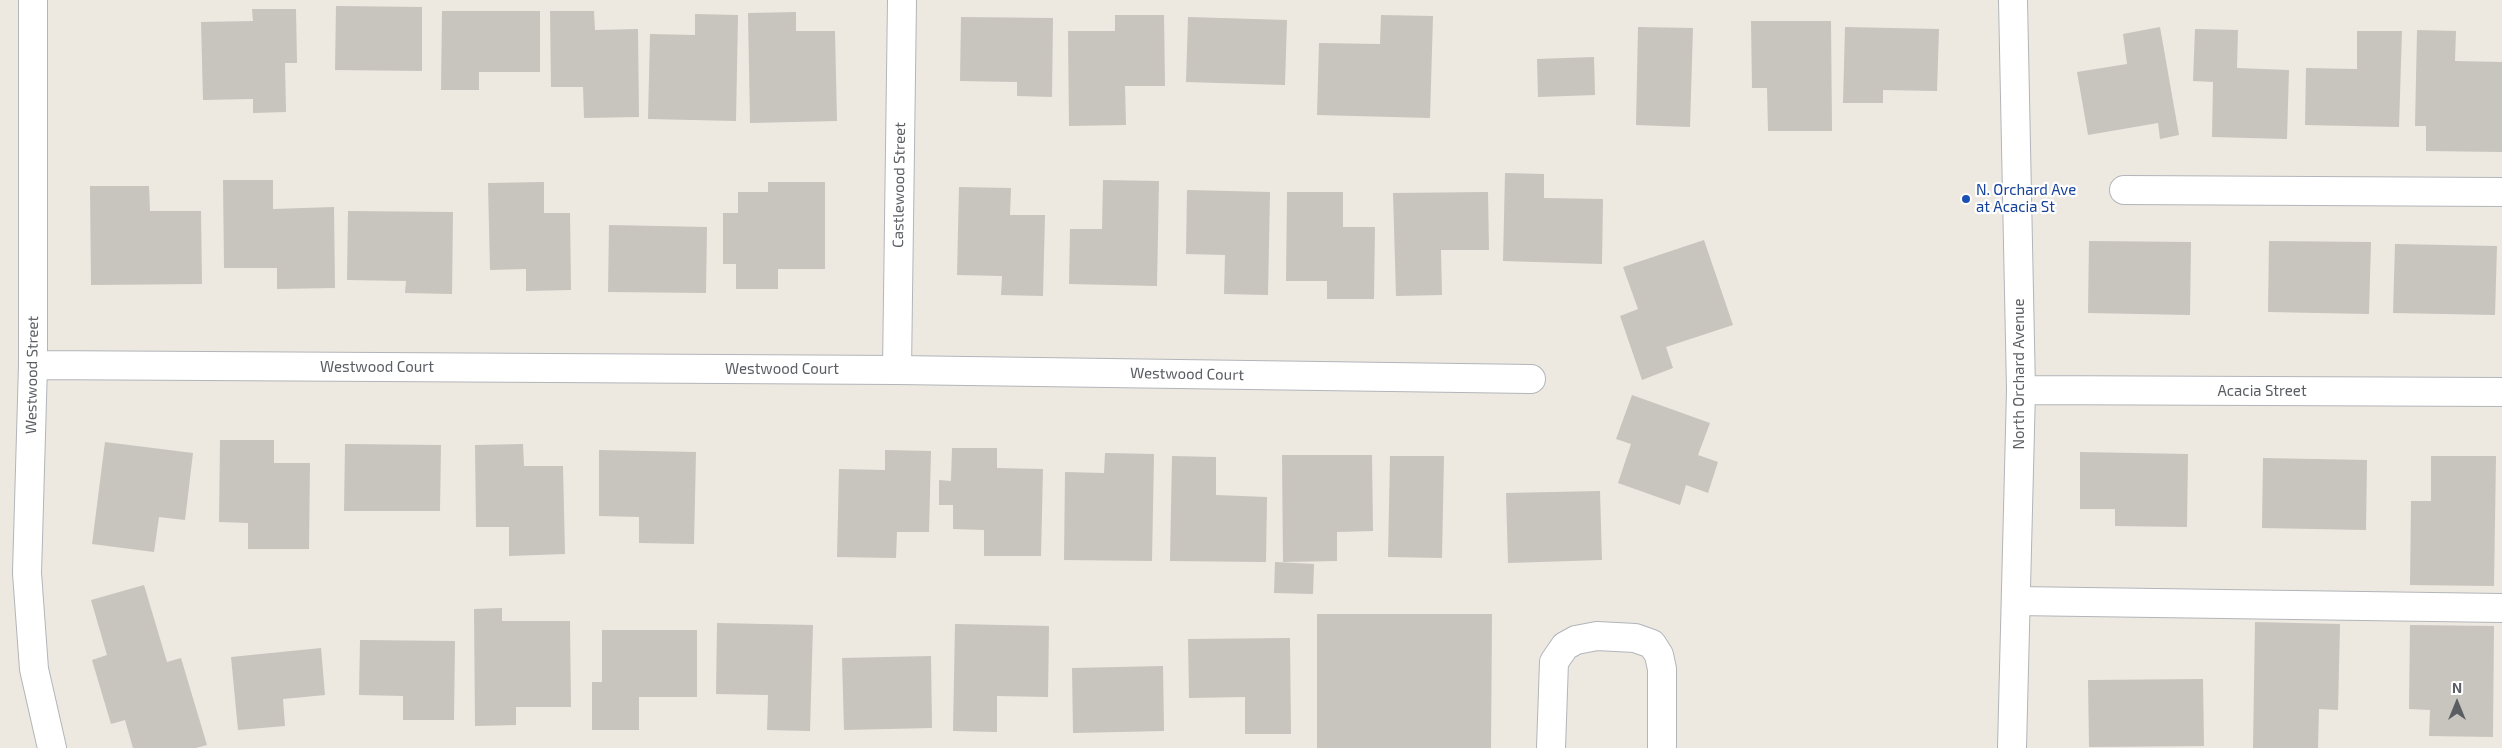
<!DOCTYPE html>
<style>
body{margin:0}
#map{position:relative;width:2502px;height:748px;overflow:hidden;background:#ede9e1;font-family:"Exo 2",sans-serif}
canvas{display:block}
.north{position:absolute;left:2432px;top:678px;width:50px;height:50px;-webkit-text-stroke:4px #fff;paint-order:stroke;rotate:0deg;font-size:14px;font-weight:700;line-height:20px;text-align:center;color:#5a5e63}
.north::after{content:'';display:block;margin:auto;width:18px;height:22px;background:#5a5e63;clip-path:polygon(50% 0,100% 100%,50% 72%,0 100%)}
</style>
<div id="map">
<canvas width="2502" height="748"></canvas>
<div class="north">N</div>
</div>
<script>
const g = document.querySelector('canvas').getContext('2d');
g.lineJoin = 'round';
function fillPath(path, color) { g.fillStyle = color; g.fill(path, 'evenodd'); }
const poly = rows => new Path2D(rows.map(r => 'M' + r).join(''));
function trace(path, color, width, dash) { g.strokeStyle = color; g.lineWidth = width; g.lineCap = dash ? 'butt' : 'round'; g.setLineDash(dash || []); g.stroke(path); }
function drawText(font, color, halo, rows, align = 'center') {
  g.font = font + ' "Exo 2",sans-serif'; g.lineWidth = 4.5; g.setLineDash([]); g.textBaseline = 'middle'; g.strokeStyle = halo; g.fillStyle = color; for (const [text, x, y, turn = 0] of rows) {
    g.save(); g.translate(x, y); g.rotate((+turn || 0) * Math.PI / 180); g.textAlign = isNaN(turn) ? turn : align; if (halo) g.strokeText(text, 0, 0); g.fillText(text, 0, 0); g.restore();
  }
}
fillPath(poly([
 [336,6,422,7,422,71,335,70],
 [252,9,296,9,297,63,285,63,286,112,253,113,253,99,203,100,201,22,253,21],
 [442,11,540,11,540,72,479,72,479,90,441,90],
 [550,11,594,11,595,30,638,29,639,117,584,118,583,87,551,87],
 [796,12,796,31,835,31,837,121,750,123,748,13],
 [695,14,738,15,736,121,648,119,650,34,695,35],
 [1115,15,1164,15,1165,86,1125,86,1126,125,1069,126,1068,31,1115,31],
 [1381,15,1433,16,1430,118,1317,115,1319,43,1380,44],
 [961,17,1053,18,1052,97,1017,96,1017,82,960,81],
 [1188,17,1287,20,1285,85,1186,82],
 [1751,21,1831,21,1832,131,1768,131,1767,88,1752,88],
 [1638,27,1693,28,1690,127,1636,125],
 [1845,27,1939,29,1937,91,1883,90,1883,103,1843,103],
 [2160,27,2179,135,2160,139,2158,123,2088,135,2077,72,2127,64,2123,34],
 [2195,29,2238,30,2237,68,2289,70,2287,139,2212,137,2213,82,2193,81],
 [2417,30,2456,31,2455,61,2502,62,2502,152,2426,151,2426,126,2415,126],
 [2357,31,2402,31,2399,127,2305,125,2306,68,2357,69],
 [1594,57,1595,95,1538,97,1537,59],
 [1505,173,1544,174,1544,198,1603,199,1602,264,1503,261],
 [223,180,273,180,273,209,334,207,335,288,277,289,277,268,224,268],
 [1103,180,1159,181,1157,286,1069,284,1070,229,1102,229],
 [544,182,544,213,570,213,571,290,526,291,526,269,490,270,488,183],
 [768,182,825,182,825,269,778,269,778,289,736,289,736,264,723,264,723,213,738,213,738,192,768,192],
 [90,186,149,186,150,211,201,211,202,284,91,285],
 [959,187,1011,188,1010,215,1045,215,1043,296,1001,295,1002,276,957,275],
 [1187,190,1270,192,1268,295,1224,294,1225,255,1186,254],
 [1287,192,1343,192,1343,227,1375,227,1374,299,1327,299,1327,281,1286,281],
 [1488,192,1489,250,1441,250,1442,295,1396,296,1393,193],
 [348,211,453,212,452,294,405,293,406,281,347,280],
 [609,225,707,227,706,293,608,292],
 [1704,240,1733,325,1666,347,1673,368,1642,380,1620,316,1638,309,1623,267],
 [2089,241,2191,242,2190,315,2088,313],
 [2269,241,2371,242,2369,314,2268,312],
 [2395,244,2497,246,2495,315,2393,313],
 [1632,395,1710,423,1698,455,1718,462,1708,493,1686,485,1680,505,1618,483,1631,444,1616,439],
 [220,440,274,440,274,463,310,463,309,549,248,549,248,523,219,522],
 [105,442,193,453,185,520,159,517,154,552,92,544],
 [345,444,441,445,440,511,344,511],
 [523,444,524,466,563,466,565,554,509,556,509,527,476,527,475,445],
 [952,448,997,448,997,468,1043,469,1041,556,984,556,984,530,953,529,953,505,939,505,939,480,951,481],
 [599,450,696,452,694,544,639,543,639,517,599,516],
 [885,450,931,451,929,532,897,532,896,558,837,557,839,469,885,470],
 [2080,452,2188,454,2187,527,2115,526,2115,509,2080,509],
 [1105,453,1154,454,1152,561,1064,560,1065,472,1104,473],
 [1282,455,1372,455,1373,531,1337,532,1337,561,1283,562],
 [1172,456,1216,457,1216,495,1267,497,1266,562,1170,561],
 [1390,456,1444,456,1442,558,1388,557],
 [2431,456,2496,456,2494,586,2410,585,2411,501,2431,501],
 [2263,458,2367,460,2366,530,2262,528],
 [1600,491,1602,560,1508,563,1506,493],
 [1275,562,1314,564,1313,594,1274,593],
 [144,585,167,662,181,658,207,745,196,748,133,748,125,720,111,724,92,660,107,655,91,600],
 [502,608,502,621,570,621,571,707,516,707,516,725,475,726,474,609],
 [1317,614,1492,614,1491,748,1317,748],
 [2255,622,2340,624,2338,710,2319,709,2318,748,2253,748],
 [717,623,813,625,810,731,767,730,768,695,716,694],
 [955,624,1049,626,1048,697,997,696,997,732,953,731],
 [2410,625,2494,626,2493,737,2429,736,2430,710,2409,709],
 [602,630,697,630,697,697,639,697,639,730,592,730,592,682,602,682],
 [1290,638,1291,734,1245,734,1245,697,1189,698,1188,639],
 [360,640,455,641,454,720,403,720,403,696,359,695],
 [321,648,325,695,283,699,285,726,238,730,231,657],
 [931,656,932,728,844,730,842,658],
 [1163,666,1164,731,1073,733,1072,668],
 [2203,679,2204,746,2089,747,2088,680]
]), '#c8c4be');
const minor = poly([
 [33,0,33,365,27,573,34,669,52,748],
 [2124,190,2502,192],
 [33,365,897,370,1531,379],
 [897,370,902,0],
 [2021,390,2502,392],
 [2016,601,2502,608],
 [1551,748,1554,662,1565,646,1576,640,1597,636,1635,638,1652,644,1659,655,1662,669,1662,748],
 [2012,748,2021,390,2013,0]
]);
trace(minor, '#b2b5b9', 30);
trace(minor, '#fff', 28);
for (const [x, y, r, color] of [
 [1966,199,5,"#1a4fb4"]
]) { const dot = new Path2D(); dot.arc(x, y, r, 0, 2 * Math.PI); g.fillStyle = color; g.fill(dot); trace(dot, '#fff', 2); }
drawText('15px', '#5a5e63', '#fff', [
 ["Castlewood Street",899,185,-89],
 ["Westwood Court",377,367],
 ["Westwood Court",782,369],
 ["Westwood Court",1187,374,1],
 ["North Orchard Avenue",2019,374,-90],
 ["Westwood Street",32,375,-89],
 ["Acacia Street",2262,391]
]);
drawText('15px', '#164399', '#fff', [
 ["N. Orchard Ave",1976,190],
 ["at Acacia St",1976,207]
], 'left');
</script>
